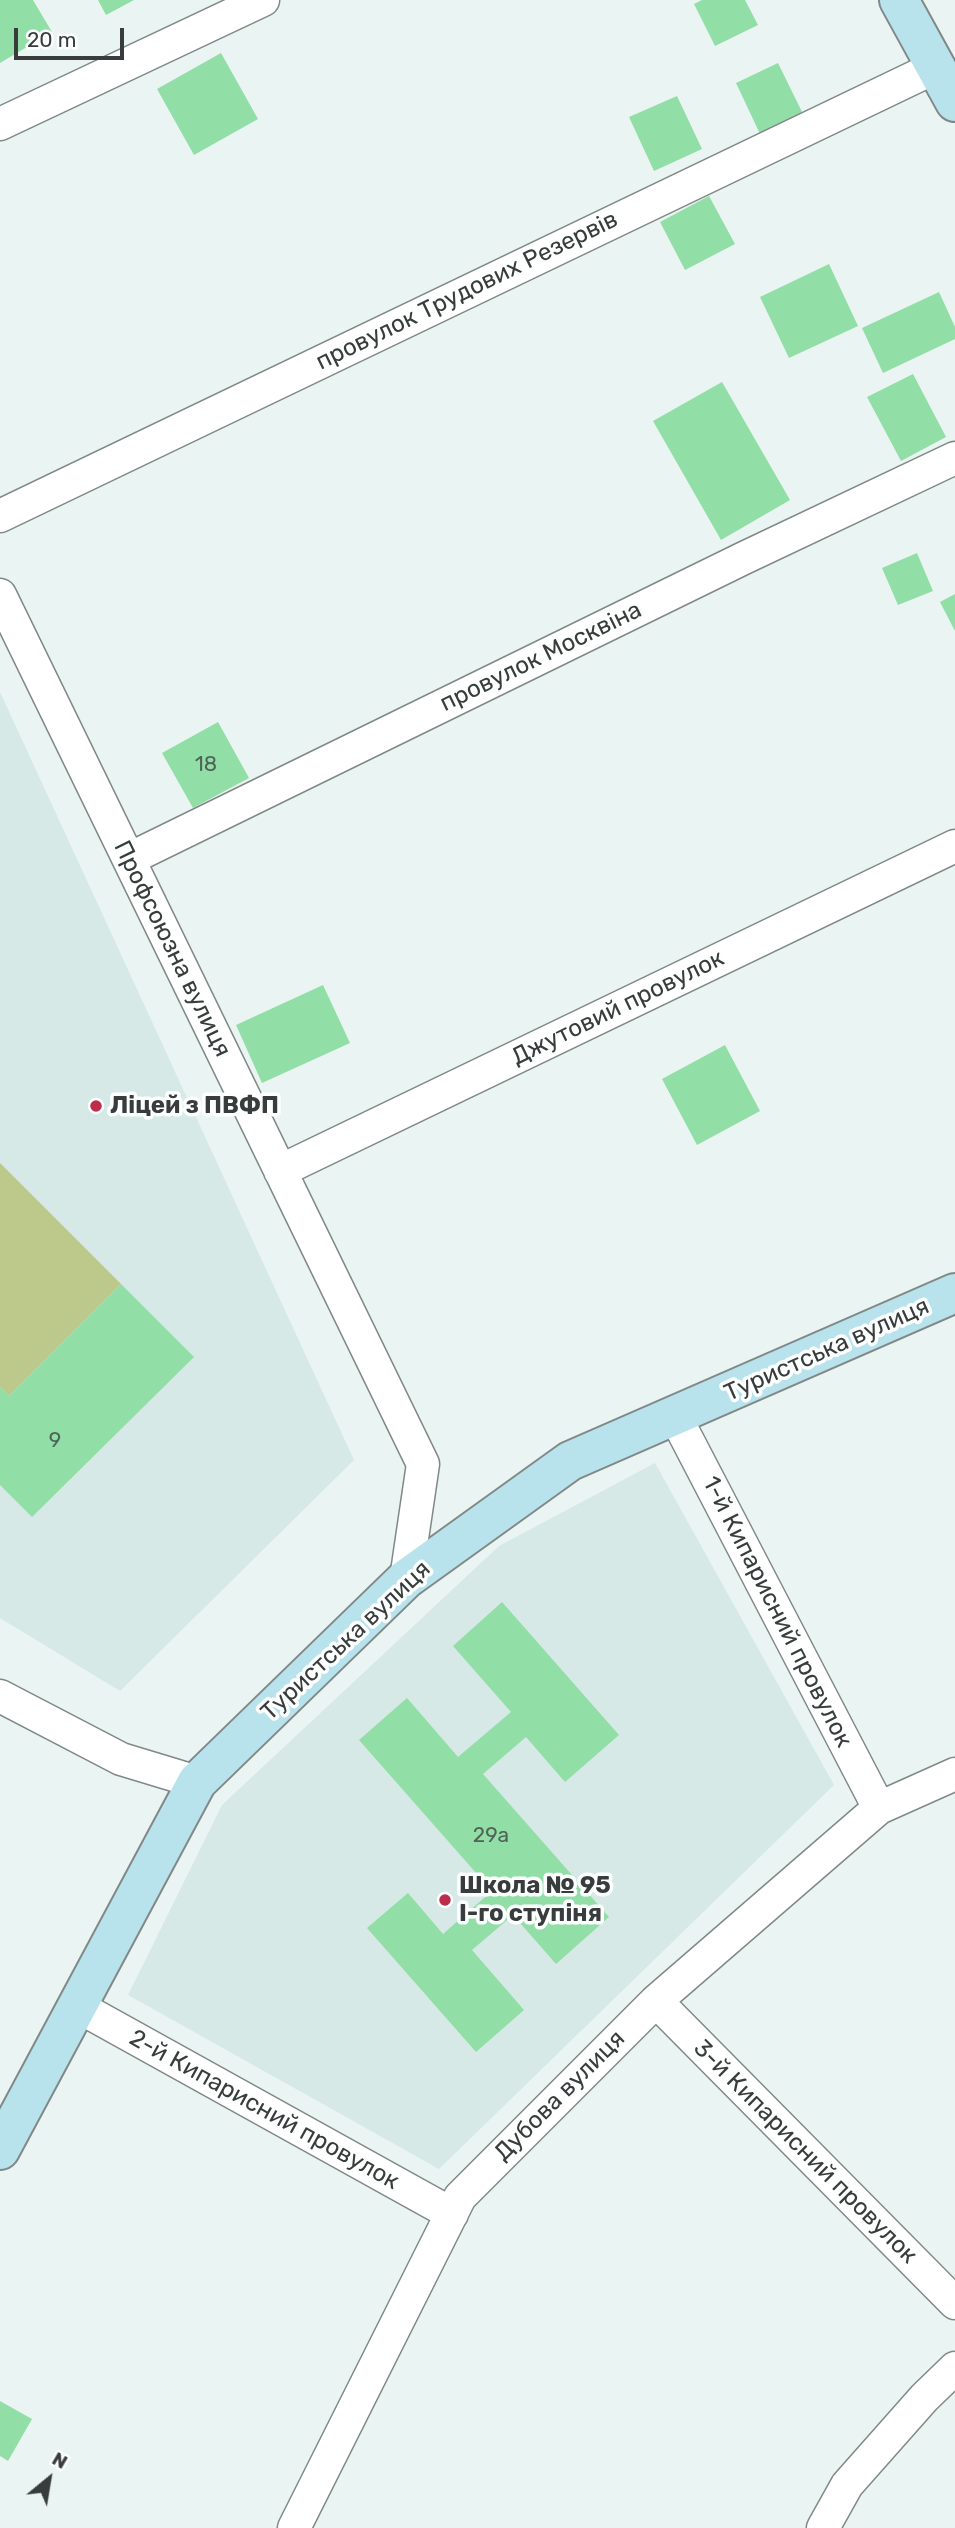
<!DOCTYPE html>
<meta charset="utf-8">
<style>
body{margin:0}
#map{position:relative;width:955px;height:2528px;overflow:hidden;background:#eaf4f2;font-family:Rubik,sans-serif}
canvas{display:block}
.north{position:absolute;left:14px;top:2444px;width:70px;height:70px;-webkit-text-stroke:5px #fdffff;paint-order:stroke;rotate:30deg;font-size:19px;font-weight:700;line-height:28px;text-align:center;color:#393c3c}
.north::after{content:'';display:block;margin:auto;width:24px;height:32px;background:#393c3c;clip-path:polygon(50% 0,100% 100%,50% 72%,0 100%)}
.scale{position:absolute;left:14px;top:28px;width:110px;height:32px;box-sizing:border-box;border:4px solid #393c3c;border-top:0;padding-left:9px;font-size:21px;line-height:24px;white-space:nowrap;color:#393c3c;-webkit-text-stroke:5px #fdffff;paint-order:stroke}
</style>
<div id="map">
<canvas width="955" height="2528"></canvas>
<div class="north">N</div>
<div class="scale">20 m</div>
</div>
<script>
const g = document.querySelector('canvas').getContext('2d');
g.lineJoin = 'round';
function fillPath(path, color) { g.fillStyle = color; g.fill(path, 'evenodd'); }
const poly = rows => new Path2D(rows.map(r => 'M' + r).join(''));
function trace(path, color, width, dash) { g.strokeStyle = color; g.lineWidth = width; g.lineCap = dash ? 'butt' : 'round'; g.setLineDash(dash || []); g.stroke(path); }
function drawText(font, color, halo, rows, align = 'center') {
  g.font = font + ' Rubik,sans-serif'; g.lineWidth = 7; g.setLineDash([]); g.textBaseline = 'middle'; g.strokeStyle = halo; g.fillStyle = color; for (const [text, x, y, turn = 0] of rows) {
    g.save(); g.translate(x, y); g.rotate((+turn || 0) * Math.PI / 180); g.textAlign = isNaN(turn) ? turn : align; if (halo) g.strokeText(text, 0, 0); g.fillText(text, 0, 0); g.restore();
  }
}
fillPath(poly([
 [0,692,354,1460,120,1691,0,1618],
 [655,1463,834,1785,439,2169,128,1995,222,1805,499,1546]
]), '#d7e9e7');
fillPath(poly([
 [0,1163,121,1284,9,1396,0,1387]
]), '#bcc98a');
fillPath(poly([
 [0,0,33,0,52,32,0,63],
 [98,0,134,0,106,15],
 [702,0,745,0,758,25,715,46,694,4],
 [221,53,258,119,194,155,157,89],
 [778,63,804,116,761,136,736,83],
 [677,96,702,149,654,171,629,117],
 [709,196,735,244,685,270,660,222],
 [829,264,858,326,789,358,760,297],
 [939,292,955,327,955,339,883,373,862,328],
 [913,374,946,437,901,461,867,397],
 [722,382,790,500,721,540,653,421],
 [917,553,933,591,898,605,882,568],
 [955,594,955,631,940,602],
 [218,722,249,778,193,808,162,753],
 [323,985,350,1043,262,1083,236,1025],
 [725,1045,760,1111,697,1145,662,1079],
 [121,1284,194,1357,32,1517,0,1485,0,1387,9,1396],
 [502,1602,619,1735,565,1782,526,1737,483,1774,609,1917,556,1964,513,1915,472,1950,524,2010,476,2052,367,1928,408,1893,443,1934,492,1891,359,1740,407,1698,458,1757,511,1712,453,1646],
 [0,2401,32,2419,8,2461,0,2456]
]), '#91dea6');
const street = poly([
 [0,124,263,0],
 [0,516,936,67],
 [0,595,423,1464,406,1579],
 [129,859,744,558,955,458],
 [280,1171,955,846],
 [675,1416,879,1808],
 [0,1696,121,1759,197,1782],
 [656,2001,955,2303],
 [77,2006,452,2214],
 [294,2528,460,2197,656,2001,879,1808,955,1774],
 [823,2528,847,2485,924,2398,955,2368]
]);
const secondary = poly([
 [899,0,955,102],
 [0,2150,197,1782,406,1579,570,1461,955,1293]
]);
trace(street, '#808987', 35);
trace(secondary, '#808987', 42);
trace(street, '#fff', 32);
trace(secondary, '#b8e3ed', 38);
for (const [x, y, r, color] of [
 [96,1106,7,"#bd2d4b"],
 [445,1900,7,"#bd2d4b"]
]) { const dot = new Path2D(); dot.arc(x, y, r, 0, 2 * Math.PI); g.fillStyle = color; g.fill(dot); trace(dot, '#fdffff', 2.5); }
drawText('21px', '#4f6456', null, [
 ["18",206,765],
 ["9",55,1441],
 ["29а",491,1836]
]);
drawText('24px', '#393c3c', '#fdffff', [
 ["провулок Трудових Резервів",467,291,-26],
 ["провулок Москвіна",541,657,-26],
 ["Профсоюзна вулиця",172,949,64],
 ["Джутовий провулок",618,1008,-26],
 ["Туристська вулиця",827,1350,-24],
 ["1-й Кипарисний провулок",777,1612,63],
 ["Туристська вулиця",346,1641,-43],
 ["Дубова вулиця",560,2096,-45],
 ["2-й Кипарисний провулок",264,2110,29],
 ["3-й Кипарисний провулок",805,2152,45]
]);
drawText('bold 24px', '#393c3c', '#fdffff', [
 ["Ліцей з ПВФП",110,1106],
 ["Школа № 95",459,1886],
 ["І-го ступіня",459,1914]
], 'left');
</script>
